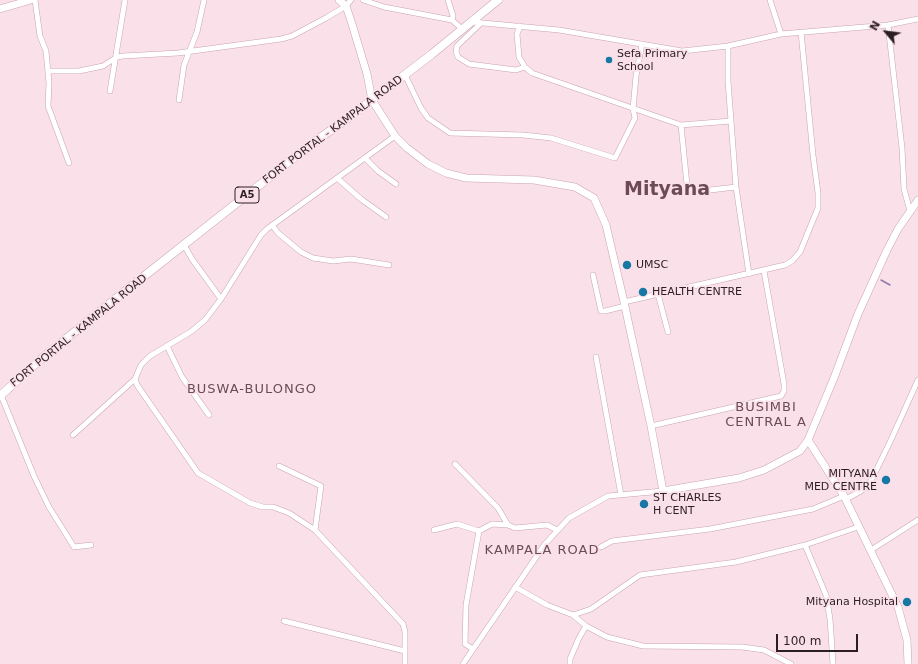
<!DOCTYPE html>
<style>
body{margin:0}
#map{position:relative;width:918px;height:664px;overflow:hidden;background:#fae1e9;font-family:"DejaVu Sans",sans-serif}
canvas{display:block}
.north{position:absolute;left:866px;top:12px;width:40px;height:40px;-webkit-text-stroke:3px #fae1e9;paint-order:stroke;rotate:299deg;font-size:11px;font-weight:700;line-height:16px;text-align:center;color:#2d1e23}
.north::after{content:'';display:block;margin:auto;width:14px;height:18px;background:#2d1e23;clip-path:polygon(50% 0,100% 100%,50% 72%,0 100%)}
.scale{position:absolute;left:776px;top:634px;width:82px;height:18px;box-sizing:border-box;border:2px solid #2d1e23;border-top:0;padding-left:5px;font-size:12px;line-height:14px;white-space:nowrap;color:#2d1e23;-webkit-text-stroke:3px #fae1e9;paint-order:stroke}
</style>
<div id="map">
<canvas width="918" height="664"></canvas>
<div class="north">N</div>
<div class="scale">100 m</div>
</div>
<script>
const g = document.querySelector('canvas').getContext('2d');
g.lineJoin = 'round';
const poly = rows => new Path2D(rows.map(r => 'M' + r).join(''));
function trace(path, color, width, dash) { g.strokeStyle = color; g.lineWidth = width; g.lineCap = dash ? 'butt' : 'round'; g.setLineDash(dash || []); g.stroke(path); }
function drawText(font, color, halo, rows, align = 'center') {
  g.font = font + ' "DejaVu Sans",sans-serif'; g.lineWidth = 3.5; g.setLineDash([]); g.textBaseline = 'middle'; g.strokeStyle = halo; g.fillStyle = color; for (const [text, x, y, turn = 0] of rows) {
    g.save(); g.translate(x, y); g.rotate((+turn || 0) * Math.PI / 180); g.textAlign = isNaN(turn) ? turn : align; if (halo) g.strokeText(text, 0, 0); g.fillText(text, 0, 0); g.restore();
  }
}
trace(poly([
 [881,280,890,285]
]), '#9579a7', 1.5);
const street = poly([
 [35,0,40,36,46,51,49,83,48,106,69,163],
 [363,0,384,7,452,20,462,29],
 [448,0,453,16,452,20],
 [770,0,781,34],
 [472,22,559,30,682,51,728,46,781,34,888,25,918,19],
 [481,23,457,46,456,52,458,57,469,64,516,70,525,67],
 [888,25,902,148,904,189,910,211],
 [520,26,517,34,519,57,525,67,532,73,681,125,731,121],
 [728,46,728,81,736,187,749,274],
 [48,71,79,71,103,66,117,57,123,56,178,53,281,39,292,36,326,18,346,6,351,0],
 [405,75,421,108,428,118,450,133,523,135,551,138,615,158,635,118,633,109,636,76,642,44],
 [110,91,125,0],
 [179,100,184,65,197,32,204,0],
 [681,125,687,185,690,189,693,192,736,187],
 [395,136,267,229,261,235,221,299,205,320,192,331,150,356,141,365,135,379,137,385,198,473,250,503,263,507,273,507,289,513,315,530,403,624,405,632,405,664],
 [365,158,378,171,396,184],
 [337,178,361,199,386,217],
 [272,225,278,233,301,252,313,258,333,261,351,259,389,265],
 [184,245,192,259,221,299],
 [593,275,601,311,605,311,625,306],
 [658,294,668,332],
 [624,302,785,265,792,261,800,252,818,208,818,193,813,155,801,32],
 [167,346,182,377,209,415],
 [596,357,621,495],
 [1,395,34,476,49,507,74,547,91,545],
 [651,426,781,396,784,391,784,384,764,271],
 [73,435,135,379],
 [455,464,498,508,508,525,515,528,547,525,557,530],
 [279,466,321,486,315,530],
 [846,499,861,491,870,483,890,442,918,380],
 [434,530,457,524,479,531,492,524,508,525],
 [805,545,826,595,830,619,833,664],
 [601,547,612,541,710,529,813,509,844,496],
 [871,550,918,520],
 [515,587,547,605,573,615,591,609,640,575,736,562,805,545,858,527],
 [284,621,405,651],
 [586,626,607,637,643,646,742,647,764,650,791,664],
 [473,649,465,644,466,605,479,531],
 [463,664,545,544,569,518,608,496,663,491],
 [570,664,570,659,579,638,586,626,573,615]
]);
const secondary = poly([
 [339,0,346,6,352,24,367,74,372,100,395,136,407,148,428,164,446,173,466,178,534,180,575,187,594,198,606,225,624,302,651,426,663,491,739,478,764,470,800,451,808,440],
 [0,9,31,0],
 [908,664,907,640,898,607,844,496,808,440,834,378,858,314,887,250,898,229,918,200]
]);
const primary = poly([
 [0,396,41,359,124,292,314,142,347,119,432,54,498,0]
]);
trace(street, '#c9a3b0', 6);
trace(secondary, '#c9a3b0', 8);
trace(primary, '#c9a3b0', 9);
trace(street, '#fff', 5);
trace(secondary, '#fff', 7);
trace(primary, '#fff', 8);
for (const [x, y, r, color] of [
 [609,60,4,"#1778a5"],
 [627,265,5,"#1778a5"],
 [643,292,5,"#1778a5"],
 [886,480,5,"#1778a5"],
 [644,504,5,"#1778a5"],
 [907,602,5,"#1778a5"]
]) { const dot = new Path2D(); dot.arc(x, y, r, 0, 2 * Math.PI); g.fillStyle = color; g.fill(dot); trace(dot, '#fae1e9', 1.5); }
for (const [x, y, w] of [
 [247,195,24]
]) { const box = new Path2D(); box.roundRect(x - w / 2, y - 8, w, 16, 3); g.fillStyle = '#fae1e9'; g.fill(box); trace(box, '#2d1e23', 1); }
drawText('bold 10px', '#2d1e23', null, [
 ["A5",247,195]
]);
drawText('11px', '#2d1e23', '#fae1e9', [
 ["Sefa Primary",617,54],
 ["School",617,67],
 ["UMSC",636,265],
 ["HEALTH CENTRE",652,292],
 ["MITYANA",877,474,"right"],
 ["MED CENTRE",877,487,"right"],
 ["ST CHARLES",653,498],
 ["H CENT",653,511],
 ["Mityana Hospital",898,602,"right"]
], 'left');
drawText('11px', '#2d1e23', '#fae1e9', [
 ["FORT PORTAL - KAMPALA ROAD",333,130,-37],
 ["FORT PORTAL - KAMPALA ROAD",79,331,-39]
]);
g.letterSpacing = '1px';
drawText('13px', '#6c4b57', '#fae1e9', [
 ["BUSWA-BULONGO",252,390],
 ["BUSIMBI",766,408],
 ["CENTRAL A",766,423],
 ["KAMPALA ROAD",542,551]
]);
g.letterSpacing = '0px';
drawText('bold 19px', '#6c4b57', '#fae1e9', [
 ["Mityana",667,190]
]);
</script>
